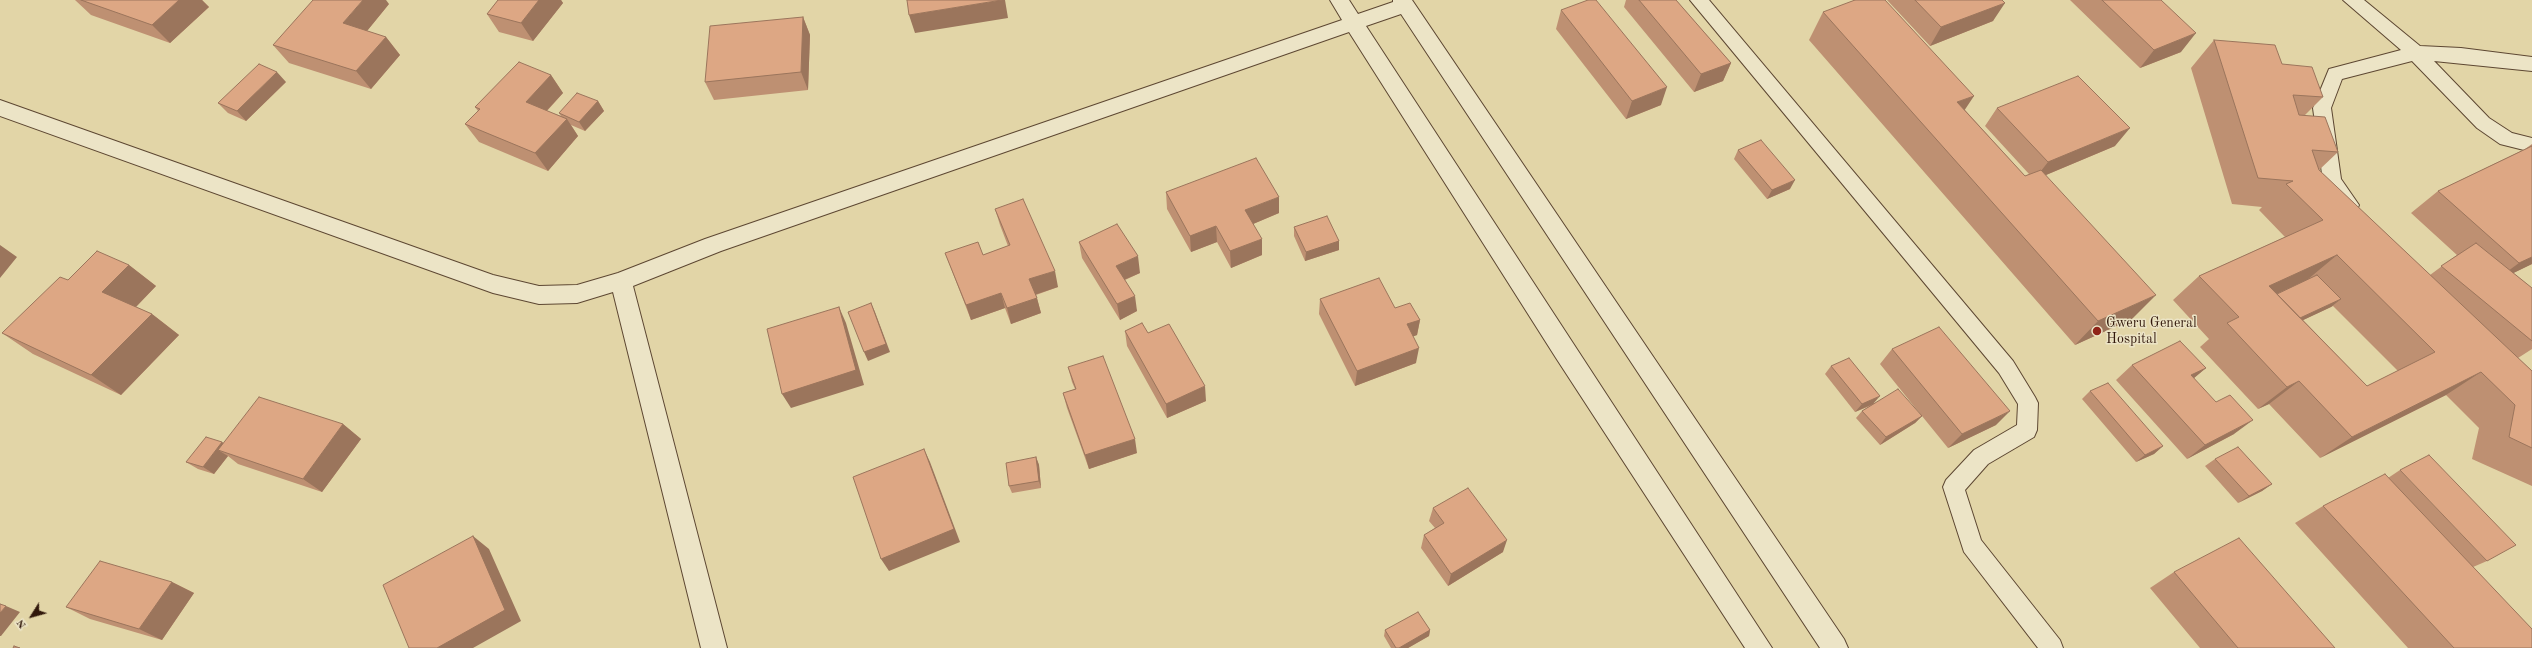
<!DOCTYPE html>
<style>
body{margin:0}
#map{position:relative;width:2532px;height:648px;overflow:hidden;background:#e2d5a7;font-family:"Old Standard TT",serif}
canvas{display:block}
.north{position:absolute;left:12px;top:596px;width:40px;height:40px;-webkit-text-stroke:3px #ece4c6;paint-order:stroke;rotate:233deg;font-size:11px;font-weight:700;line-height:16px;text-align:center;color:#31180b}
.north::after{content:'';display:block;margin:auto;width:14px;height:18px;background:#31180b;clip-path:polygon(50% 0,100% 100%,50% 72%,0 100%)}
</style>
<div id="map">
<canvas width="2532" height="648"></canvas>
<div class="north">N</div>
</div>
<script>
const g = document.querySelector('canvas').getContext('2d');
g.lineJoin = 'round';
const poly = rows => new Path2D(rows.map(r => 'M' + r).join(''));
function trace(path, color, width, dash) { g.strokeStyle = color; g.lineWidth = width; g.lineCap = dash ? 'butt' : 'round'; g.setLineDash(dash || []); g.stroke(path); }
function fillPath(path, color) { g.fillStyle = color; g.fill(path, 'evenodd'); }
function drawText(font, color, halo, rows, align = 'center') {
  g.font = font + ' "Old Standard TT",serif'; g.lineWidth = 3; g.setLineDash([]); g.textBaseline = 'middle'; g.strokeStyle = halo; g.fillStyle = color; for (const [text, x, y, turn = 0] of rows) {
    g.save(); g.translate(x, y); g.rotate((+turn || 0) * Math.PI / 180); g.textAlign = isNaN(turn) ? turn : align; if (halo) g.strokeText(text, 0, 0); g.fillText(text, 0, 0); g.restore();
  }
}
const service = poly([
 [1690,0,1709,0,2013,361,2035,397,2038,403,2037,430,2034,437,1988,464,1965,490,1981,540,2060,640,2063,648,2038,648,1964,552,1943,487,1946,480,1974,450,2017,425,2018,404,1999,373,1690,0],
 [2343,0,2364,0,2420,46,2461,48,2532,57,2532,71,2434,61,2489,118,2512,133,2532,138,2532,152,2500,144,2477,128,2412,61,2342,79,2331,108,2341,179,2359,205,2357,210,2350,213,2343,210,2323,181,2313,108,2329,69,2401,50,2343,0]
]);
const minor = poly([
 [1330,0,1349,0,1358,14,1393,2,1393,0,1412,0,1844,639,1848,648,1820,648,1401,14,1366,26,1772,648,1745,648,1556,358,1349,32,721,251,633,286,727,648,701,648,613,292,577,303,539,304,493,293,0,116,0,100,493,275,539,286,577,285,618,273,705,239,1342,20,1330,0]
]);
trace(service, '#5d4732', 2);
trace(minor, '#5d4732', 2);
fillPath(service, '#ece4c6');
fillPath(minor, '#ece4c6');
fillPath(poly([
 [75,0,202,0,209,7,170,43,91,15],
 [498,0,561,0,563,3,533,41,499,32,487,14],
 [1626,0,1676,0,1731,63,1723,81,1694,92,1624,7],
 [1887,0,2002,0,1993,21,1930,46],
 [2070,0,2161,0,2181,52,2140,68],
 [389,4,367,31,386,37,400,55,371,89,289,63,273,45],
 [1561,10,1661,105,1626,119,1556,29],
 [1823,12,1965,110,2025,176,2029,174,1985,126,1997,108,2115,146,2046,175,2132,319,2075,345,1809,40],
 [803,17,810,35,808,90,714,100,705,82],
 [2214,40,2282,64,2323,97,2305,115,2338,152,2319,170,2430,275,2457,255,2411,213,2438,191,2525,149,2532,144,2532,264,2513,273,2532,288,2532,349,2518,358,2532,371,2532,486,2472,459,2479,428,2446,395,2320,458,2269,404,2258,409,2200,347,2209,339,2173,300,2199,276,2285,237,2259,210,2262,207,2232,204,2191,68],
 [2333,306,2398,371,2367,386,2303,320,2331,307],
 [551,75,563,93,547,111,561,116,559,113,598,101,604,111,585,131,571,125,578,136,548,171,479,142,465,124,478,111,475,107],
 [286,82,246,121,228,113,218,103],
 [1738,150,1790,189,1767,199,1734,159],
 [1166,192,1279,213,1253,224,1262,255,1231,268,1217,242,1191,252,1167,209],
 [995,209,1058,287,1036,295,1041,313,1011,324,1005,308,971,320,945,253,983,255,1008,246,1000,225],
 [1294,227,1339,241,1339,250,1305,261,1294,236],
 [1079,242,1140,273,1125,280,1137,311,1120,320,1082,258],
 [129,265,156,286,136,307,152,314,179,335,121,395,33,354,2,333,68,280],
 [1320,299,1395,308,1420,320,1417,335,1413,336,1416,363,1355,386,1319,314],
 [1125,331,1148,333,1206,401,1167,418,1127,346],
 [1892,349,1996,425,1948,448,1922,416,1915,423,1880,445,1856,418,1862,411,1870,406,1855,412,1825,374,1831,366,1874,403,1921,415,1880,364],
 [2132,365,2206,368,2194,378,2234,434,2187,459,2116,380],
 [1068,367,1137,453,1089,469,1067,408,1063,393,1075,389,1072,382],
 [2090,391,2163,446,2154,454,2136,462,2082,399],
 [343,424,361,439,322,492,238,464,228,456,214,474,198,469,186,462,222,442,223,443],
 [1036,457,1039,465,1041,488,1012,493,1009,486],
 [2215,459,2272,484,2262,491,2238,503,2205,466],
 [2400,470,2487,561,2473,567,2532,648,2408,648,2295,523,2323,506,2388,478],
 [1433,508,1503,552,1448,586,1421,548,1424,535,1435,528,1429,521],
 [2174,572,2335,648,2200,648,2150,588],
 [172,582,194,593,162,640,90,619,66,607],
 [1385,630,1430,630,1429,636,1408,648,1391,648,1384,636]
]), '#be9072');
fillPath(poly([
 [179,0,202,0,209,7,170,43,152,25],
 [363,0,386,0,389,4,358,42,343,23],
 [539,0,561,0,563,3,533,41,521,23],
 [1002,0,1005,0,1008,18,915,33,909,15],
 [2005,3,1993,21,1930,46,1941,27],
 [803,17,810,35,808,90,801,72],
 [2196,33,2181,52,2140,68,2154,50],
 [386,37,400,55,371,89,356,71],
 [1731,63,1723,81,1694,92,1701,74],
 [277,72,286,82,246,121,237,111],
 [551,75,563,93,538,120,526,102],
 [1667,87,1661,105,1626,119,1632,101],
 [1974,96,1956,123,1957,102],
 [598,101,604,111,585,131,579,122],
 [567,119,578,136,548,171,535,153],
 [2130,128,2115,146,2034,180,2048,162],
 [1795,180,1790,189,1767,199,1772,190],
 [1279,197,1279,213,1246,227,1245,210],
 [1216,226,1217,242,1191,252,1190,236],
 [1262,239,1262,255,1231,268,1230,251],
 [1339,241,1339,250,1305,261,1306,252],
 [0,245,17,257,0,278],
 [2337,255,2307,280,2241,310,2269,286],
 [1138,256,1140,273,1119,282,1116,266],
 [2532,257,2532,264,2489,285,2519,263],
 [129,265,156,286,130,313,102,292],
 [1055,271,1058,287,1034,295,1029,279],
 [1001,293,1005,308,971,320,966,305],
 [2156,295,2132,319,2075,345,2098,321],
 [1135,296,1137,311,1120,320,1117,304],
 [1037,298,1041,313,1011,324,1007,308],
 [2341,299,2331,307,2282,330,2292,322],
 [871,303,875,312,890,352,868,361,864,352],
 [839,307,846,323,864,385,791,408,782,394],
 [152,314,179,335,121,395,91,375],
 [1420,320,1417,335,1404,340,1407,324],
 [1419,348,1416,363,1355,386,1357,371],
 [2206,368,2188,383,2191,375],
 [2481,372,2446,395,2320,458,2352,437],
 [2299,381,2269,404,2258,409,2287,387],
 [1205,386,1206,401,1167,418,1166,404],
 [1880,396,1873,404,1855,412,1862,404],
 [2010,411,1996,425,1948,448,1962,434],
 [1922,416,1915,423,1880,445,1886,437],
 [2253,420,2234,434,2187,459,2205,445],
 [343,424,361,439,322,492,303,479],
 [1135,439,1137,453,1089,469,1085,455],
 [222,442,233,450,218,450,228,456,214,474,203,467],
 [2163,446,2154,454,2136,462,2145,455],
 [924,449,930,462,960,542,889,571,881,559],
 [1036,457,1039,465,1041,488,1039,481],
 [2272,484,2262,491,2238,503,2249,496],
 [473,536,489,549,521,621,473,648,437,648],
 [1507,540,1503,552,1448,586,1451,574],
 [172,582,194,593,162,640,139,629],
 [6,606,20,612,1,636,0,636,0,613],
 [1430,630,1429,636,1408,648,1399,648]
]), '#9b755c');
const building = poly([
 [81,0,179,0,152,25,81,0],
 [313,0,363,0,343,23,386,37,356,71,273,45,313,0],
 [498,0,539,0,521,23,487,14,498,0],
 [907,0,1002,0,909,15,907,0],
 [1588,0,1596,0,1667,87,1632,101,1561,10,1588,0],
 [1639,0,1676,0,1731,63,1701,74,1639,0],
 [1855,0,1885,0,1974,96,1957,102,2025,176,2041,170,2156,295,2098,321,1823,12,1855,0],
 [1915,0,2002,0,2005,3,1941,27,1915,0],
 [2102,0,2161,0,2196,33,2154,50,2102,0],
 [803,17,801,72,705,82,710,26,803,17],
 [2214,40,2275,45,2282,64,2312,67,2323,97,2293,95,2299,115,2325,117,2338,152,2312,150,2319,170,2532,371,2532,448,2509,437,2515,405,2481,372,2352,437,2299,381,2287,387,2227,323,2239,317,2199,276,2323,220,2286,184,2293,181,2258,178,2214,40],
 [2337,255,2435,352,2367,386,2269,286,2337,255],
 [519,62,551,75,526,102,567,119,535,153,465,124,480,109,475,107,519,62],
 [259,64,277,72,237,111,218,103,259,64],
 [2078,76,2130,128,2048,162,1997,108,2078,76],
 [577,93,598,101,579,122,559,113,577,93],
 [1761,140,1795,180,1772,190,1738,150,1761,140],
 [2532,146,2532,257,2519,263,2438,191,2532,146],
 [1256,158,1279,197,1245,210,1262,239,1230,251,1216,226,1190,236,1166,192,1256,158],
 [1023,199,1055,271,1029,279,1037,298,1007,308,1001,293,966,305,945,253,978,242,983,255,1010,245,995,209,1023,199],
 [1327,216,1339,241,1306,252,1294,227,1327,216],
 [1117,224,1138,256,1116,266,1135,296,1117,304,1079,242,1117,224],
 [2476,243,2532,288,2532,341,2441,266,2476,243],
 [97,251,129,265,102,292,152,314,91,375,2,333,60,277,68,280,97,251],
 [2317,275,2341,299,2300,318,2277,294,2317,275],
 [1379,278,1395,308,1410,303,1420,320,1407,324,1419,348,1357,371,1320,299,1379,278],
 [871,303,886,344,864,352,848,312,871,303],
 [839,307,856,370,782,394,767,329,839,307],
 [1142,323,1148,333,1169,324,1205,386,1166,404,1125,331,1142,323],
 [1939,327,2010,411,1962,434,1892,349,1939,327],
 [2180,341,2206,368,2191,375,2216,402,2230,395,2253,420,2205,445,2132,365,2180,341],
 [1103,356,1135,439,1085,455,1063,393,1076,389,1068,367,1103,356],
 [1849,358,1880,396,1862,404,1831,366,1849,358],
 [2108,383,2163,446,2145,455,2090,391,2108,383],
 [1898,389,1922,416,1886,437,1862,411,1898,389],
 [259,397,343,424,303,479,218,450,259,397],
 [206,437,222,442,203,467,186,462,206,437],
 [2238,447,2272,484,2249,496,2215,459,2238,447],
 [924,449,954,529,881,559,853,477,924,449],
 [2429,455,2516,545,2487,561,2400,470,2429,455],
 [1036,457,1039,481,1009,486,1006,463,1036,457],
 [2385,474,2532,629,2532,648,2454,648,2323,506,2385,474],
 [1468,488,1507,540,1451,574,1424,535,1444,523,1433,508,1468,488],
 [473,536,505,610,437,648,409,648,383,585,473,536],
 [2239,538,2335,648,2238,648,2174,572,2239,538],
 [100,561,172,582,139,629,66,607,100,561],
 [0,604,6,606,0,613,0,604],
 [1418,612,1430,630,1399,648,1396,648,1385,630,1418,612],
 [14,646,20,648,13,648,14,646]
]);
fillPath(building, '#dda784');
trace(building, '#9b755c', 1);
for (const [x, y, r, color] of [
 [2097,331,5,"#8f2418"]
]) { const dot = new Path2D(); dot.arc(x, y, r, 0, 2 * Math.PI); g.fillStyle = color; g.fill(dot); trace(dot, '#ece4c6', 1.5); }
drawText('14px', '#31180b', '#ece4c6', [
 ["Gweru General",2106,323],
 ["Hospital",2106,339]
], 'left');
</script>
